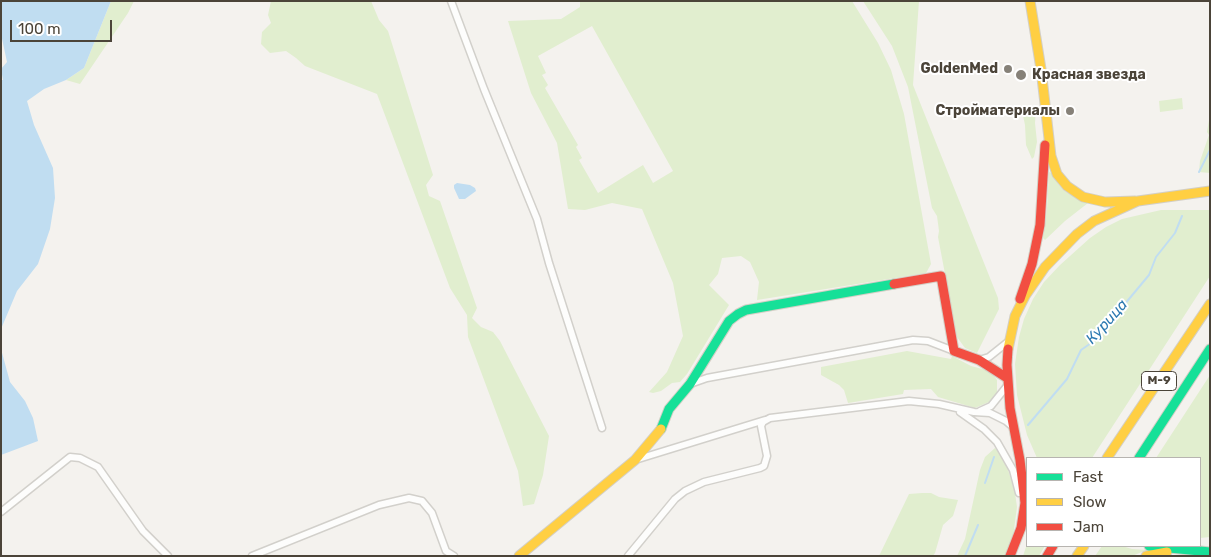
<!DOCTYPE html>
<meta charset="utf-8">
<style>
body{margin:0}
#map{position:relative;width:1211px;height:557px;overflow:hidden;background:#f4f2ee;font-family:Rubik,sans-serif}
canvas{display:block}
.frame{position:absolute;inset:0;border:2px solid #4b4439;pointer-events:none}
.legend{position:absolute;left:1026px;top:457px;width:175px;height:90px;box-sizing:border-box;background:#fff;border:1px solid #b7b4b0;margin:0;padding:6px 9px;list-style:none;font-size:15px;color:#4b4439}
.legend li{display:flex;align-items:center;gap:10px;height:25px}
.legend b{width:25px;border:1px solid #b7b4b0}
.scale{position:absolute;left:10px;top:20px;width:102px;height:22px;box-sizing:border-box;border:2px solid #4b4439;border-top:0;padding-left:6px;font-size:15px;line-height:18px;white-space:nowrap;color:#4b4439;-webkit-text-stroke:4px #fff;paint-order:stroke}
</style>
<div id="map">
<canvas width="1211" height="557"></canvas>
<div class="frame"></div>
<ul class="legend">
<li><b style="height:6px;background:#16e098"></b>Fast</li>
<li><b style="height:6px;background:#ffcf43"></b>Slow</li>
<li><b style="height:6px;background:#f24e42"></b>Jam</li>
</ul>
<div class="scale">100 m</div>
</div>
<script>
const g = document.querySelector('canvas').getContext('2d');
g.lineJoin = 'round';
function fillPath(path, color) { g.fillStyle = color; g.fill(path, 'evenodd'); }
const poly = rows => new Path2D(rows.map(r => 'M' + r).join(''));
function trace(path, color, width, dash) { g.strokeStyle = color; g.lineWidth = width; g.lineCap = dash ? 'butt' : 'round'; g.setLineDash(dash || []); g.stroke(path); }
function drawText(font, color, halo, rows, align = 'center') {
  g.font = font + ' Rubik,sans-serif'; g.lineWidth = 4; g.setLineDash([]); g.textBaseline = 'middle'; g.strokeStyle = halo; g.fillStyle = color; for (const [text, x, y, turn = 0] of rows) {
    g.save(); g.translate(x, y); g.rotate((+turn || 0) * Math.PI / 180); g.textAlign = isNaN(turn) ? turn : align; if (halo) g.strokeText(text, 0, 0); g.fillText(text, 0, 0); g.restore();
  }
}
fillPath(poly([
 [111,1,134,1,128,13,80,84,66,80,84,68],
 [271,1,371,1,379,20,388,31,433,175,426,185,429,196,440,201,477,308,472,318,481,327,493,332,500,341,549,436,543,475,534,504,523,506,518,471,468,337,467,315,450,288,377,94,305,66,296,58,286,51,270,53,261,44,262,32,271,23,268,15],
 [580,1,852,1,878,43,891,70,904,114,931,264,926,273,757,300,759,282,750,262,741,256,722,258,718,274,709,285,729,305,687,374,680,382,672,383,661,391,653,393,649,392,667,372,683,336,673,283,642,209,612,203,585,210,568,209,557,143,531,93,508,21,561,19,580,7],
 [592,26,673,171,653,183,643,165,598,193,579,160,582,158,576,147,578,145,545,88,548,85,542,75,546,73,538,56],
 [863,1,919,1,913,85,998,298,999,309,977,353,965,348,957,337,938,237,939,231,937,216,932,208,908,87,892,46],
 [1182,98,1183,109,1160,112,1159,101],
 [1024,105,1036,108,1035,123,1037,142,1034,157,1032,159,1026,145,1025,125,1022,111],
 [1210,114,1210,173,1199,172,1200,161,1209,135,1207,132],
 [1049,172,1051,173,1060,186,1066,192,1088,203,1065,221,1045,240,1043,238,1047,209],
 [1161,210,1210,210,1210,276,1092,458,1037,458,1027,435,1017,395,1015,364,1019,337,1024,319,1033,299,1044,282,1060,265,1090,238,1106,227,1122,219],
 [907,351,951,359,952,356,971,366,990,371,997,380,997,395,989,402,975,408,938,397,931,389,904,390,903,394,848,403,844,390,839,385,821,375,821,367],
 [1210,375,1210,537,1200,538,1200,458,1156,458],
 [995,448,1001,455,1007,466,1015,493,1017,507,1013,537,1005,556,957,556,965,539,980,470,985,457],
 [922,493,931,493,939,497,958,500,953,516,943,525,935,553,933,556,879,556,909,494],
 [1027,544,1027,546,1045,546,1039,556,1023,556],
 [1102,546,1122,546,1132,549,1147,550,1132,556,1095,556]
]), '#e1eecf');
fillPath(poly([
 [1,1,111,1,84,68,66,80,44,89,27,101,34,125,53,168,55,198,50,229,38,264,17,291,1,329,1,80,3,80,1,69,7,62,1,34],
 [457,183,470,185,475,188,476,191,465,199,459,199,454,188,454,185],
 [1,349,10,382,25,401,33,418,38,441,1,455]
]), '#c0ddf1');
trace(poly([
 [1199,172,1210,150],
 [1028,425,1067,379,1081,350,1094,341,1149,275,1156,257,1175,233,1182,216],
 [985,483,994,457],
 [965,556,978,525]
]), '#c0ddf1', 2);
const street = poly([
 [451,1,484,89,537,219,549,263,602,428],
 [979,360,989,357,1009,341],
 [690,384,707,378,913,340,928,341,954,351],
 [980,411,991,406,1007,386],
 [960,412,984,429,997,442,1013,470,1019,493],
 [635,460,765,420],
 [1,512,70,457,80,458,98,467,143,531,168,556],
 [252,556,379,505,409,498,422,501,432,513,446,551,454,556],
 [628,556,675,499,685,491,704,482,760,468,764,466,767,456,761,426,763,422,770,418,909,401,939,404,974,412,990,413,1006,421,1013,427]
]);
const fast = poly([
 [661,429,669,409,690,384,729,321,738,314,746,310,894,284],
 [1139,458,1210,349],
 [1149,546,1210,552]
]);
const slow = poly([
 [1030,1,1041,69,1051,156,1057,174,1067,186,1083,197,1105,202,1135,201],
 [1008,349,1015,316,1025,296,1045,267,1077,234,1094,221,1138,201,1210,191],
 [1107,458,1210,304],
 [519,556,635,460,661,429],
 [1077,556,1084,546],
 [1146,556,1167,552]
]);
const jam = poly([
 [894,284,941,276,954,351,979,360,1007,378],
 [1020,299,1032,264,1040,225,1045,145],
 [1008,349,1007,365,1010,408,1020,460,1025,503,1021,528,1010,556],
 [1047,556,1053,546]
]);
trace(street, '#d2d0cb', 9);
trace(fast, '#d3cfc5', 11);
trace(slow, '#d3cfc5', 11);
trace(jam, '#d3cfc5', 11);
trace(street, '#fdfdfc', 6);
trace(fast, '#16e098', 9);
trace(slow, '#ffcf43', 9);
trace(jam, '#f24e42', 9);
for (const [x, y, r, color] of [
 [1008,69,5,"#868178"],
 [1021,75,6,"#868178"],
 [1070,111,5,"#868178"]
]) { const dot = new Path2D(); dot.arc(x, y, r, 0, 2 * Math.PI); g.fillStyle = color; g.fill(dot); trace(dot, '#fff', 2); }
for (const [x, y, w] of [
 [1159,381,35]
]) { const box = new Path2D(); box.roundRect(x - w / 2, y - 9.5, w, 19, 4); g.fillStyle = '#fff'; g.fill(box); trace(box, '#4b4439', 1); }
drawText('bold 12px', '#4b4439', null, [
 ["М-9",1159,381]
]);
drawText('bold 14px', '#4b4439', '#fff', [
 ["GoldenMed",998,69],
 ["Красная звезда",1032,75,"left"],
 ["Стройматериалы",1060,111]
], 'right');
drawText('italic 15px', '#2e7ab2', '#fff', [
 ["Курица",1107,322,-48]
]);
</script>
